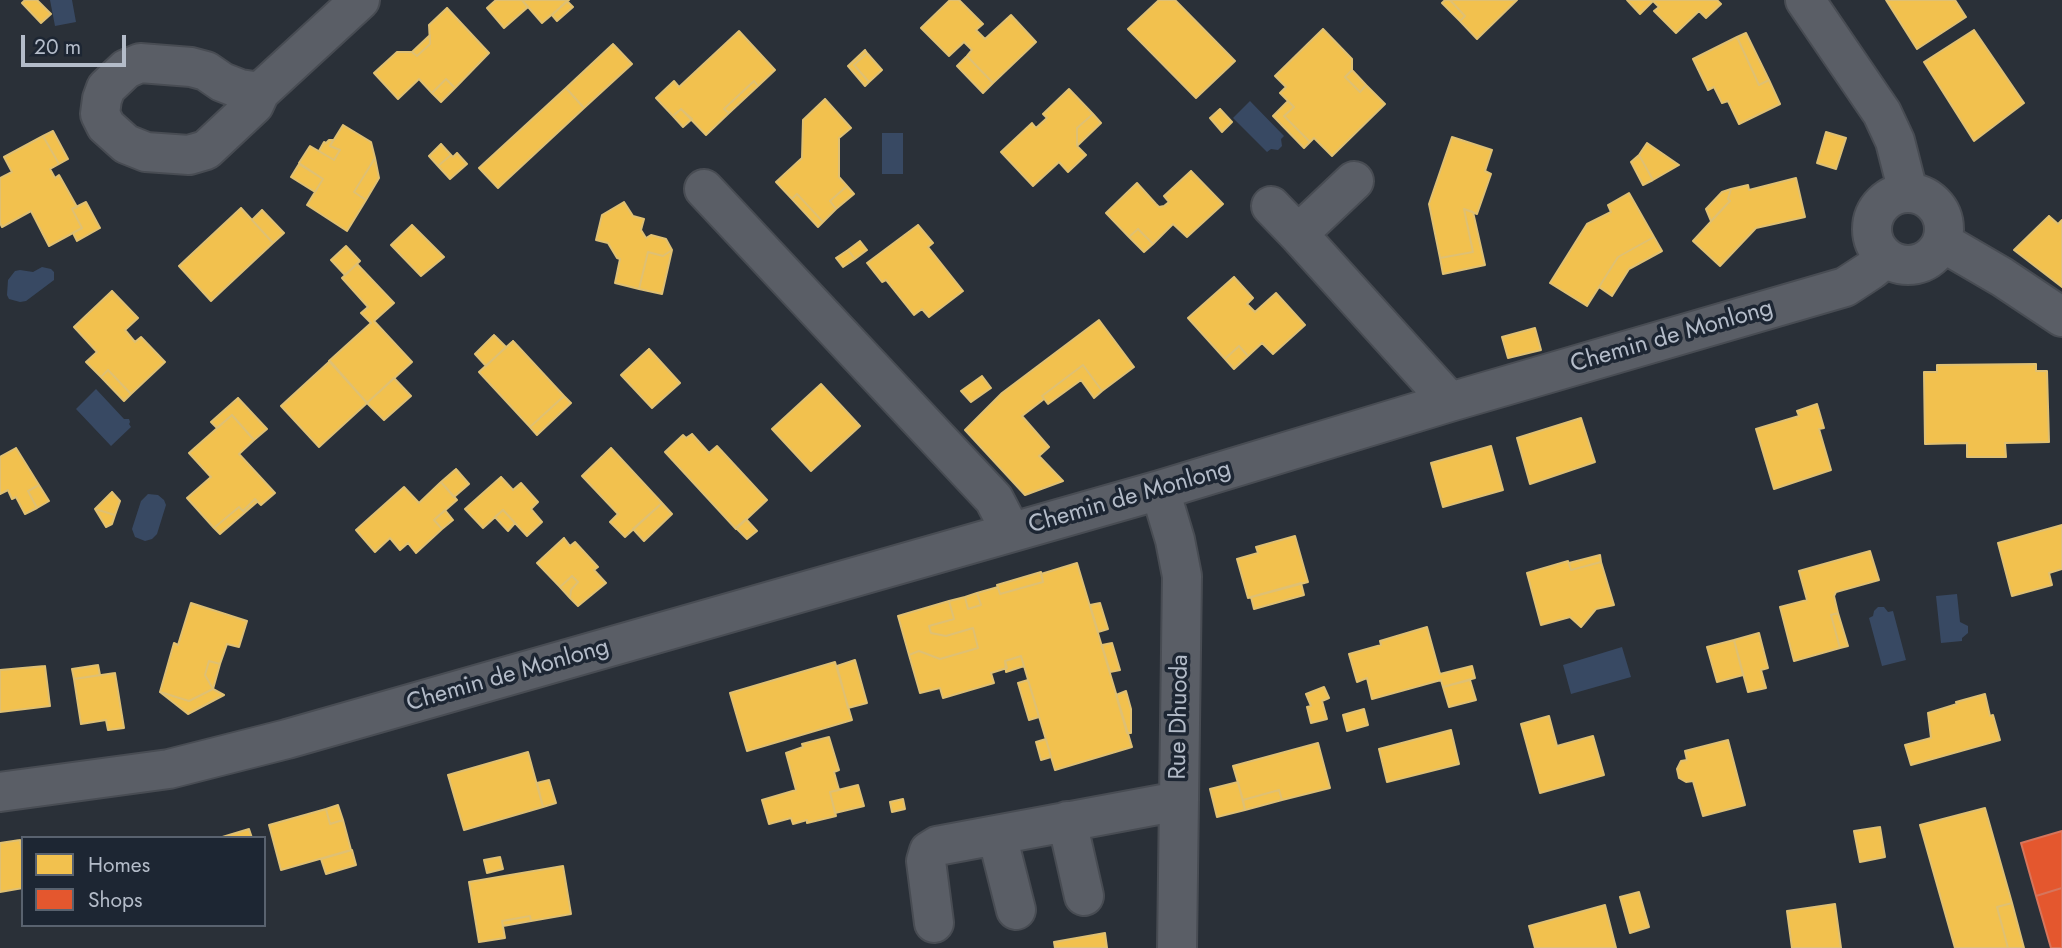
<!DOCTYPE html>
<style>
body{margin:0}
#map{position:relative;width:2062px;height:948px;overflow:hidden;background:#2a3038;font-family:Jost,sans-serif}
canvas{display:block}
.legend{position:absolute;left:21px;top:836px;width:245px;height:91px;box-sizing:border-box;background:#1d2633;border:2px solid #59626f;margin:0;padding:9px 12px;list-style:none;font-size:21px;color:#b4bcc9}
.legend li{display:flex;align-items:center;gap:14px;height:35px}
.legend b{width:35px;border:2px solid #59626f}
.scale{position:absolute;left:21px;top:35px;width:105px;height:32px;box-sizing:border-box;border:4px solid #b4bcc9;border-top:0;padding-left:9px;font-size:21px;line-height:24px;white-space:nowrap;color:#b4bcc9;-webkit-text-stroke:5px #1d2633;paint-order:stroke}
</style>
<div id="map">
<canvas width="2062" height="948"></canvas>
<ul class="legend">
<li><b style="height:19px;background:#f2c14e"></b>Homes</li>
<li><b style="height:19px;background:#e4572e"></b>Shops</li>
</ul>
<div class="scale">20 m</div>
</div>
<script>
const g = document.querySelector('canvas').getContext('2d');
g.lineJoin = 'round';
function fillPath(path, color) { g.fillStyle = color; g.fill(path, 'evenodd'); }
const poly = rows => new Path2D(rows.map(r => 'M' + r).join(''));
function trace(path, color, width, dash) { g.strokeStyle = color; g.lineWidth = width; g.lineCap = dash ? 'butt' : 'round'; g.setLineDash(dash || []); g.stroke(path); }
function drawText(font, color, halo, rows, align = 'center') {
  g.font = font + ' Jost,sans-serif'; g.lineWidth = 7; g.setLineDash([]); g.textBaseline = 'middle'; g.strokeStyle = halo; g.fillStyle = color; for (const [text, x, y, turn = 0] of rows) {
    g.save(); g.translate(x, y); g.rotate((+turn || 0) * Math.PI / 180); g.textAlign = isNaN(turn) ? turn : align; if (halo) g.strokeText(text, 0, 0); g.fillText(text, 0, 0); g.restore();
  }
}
fillPath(poly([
 [50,0,72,0,76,22,55,26],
 [1250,101,1284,136,1281,139,1282,146,1278,150,1271,149,1267,152,1233,118],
 [882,133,903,133,903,174,882,174],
 [42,267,51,269,54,272,54,280,26,301,20,302,9,299,7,295,8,280,15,271,20,270,33,272],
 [96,389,124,419,129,419,130,422,129,424,131,427,111,446,76,409],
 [148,494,158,495,164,500,166,505,157,534,152,539,145,541,135,537,132,529,141,501],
 [1957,594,1960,622,1968,626,1968,633,1962,638,1962,641,1941,643,1936,596],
 [1878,607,1884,607,1888,612,1893,611,1906,660,1882,666,1869,618,1873,616,1874,611],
 [1622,647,1631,677,1571,694,1563,665]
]), '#384963');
const homes = poly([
 [25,0,37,0,51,14,41,23,22,3,25,0],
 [496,0,522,0,528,7,504,28,487,8,496,0],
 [522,0,569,0,542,23,522,0],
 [950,0,959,0,983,24,976,30,985,39,1011,15,1036,42,993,83,967,56,972,50,964,42,949,56,921,28,950,0],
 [1159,0,1175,0,1235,61,1196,98,1128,29,1159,0],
 [1445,0,1450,0,1465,16,1460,21,1442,3,1445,0],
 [1450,0,1517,0,1477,39,1460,21,1465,16,1450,0],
 [1627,0,1717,0,1721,4,1706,18,1699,11,1676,33,1654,11,1659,7,1653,1,1640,14,1627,0],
 [1886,0,1955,0,1966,17,1917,49,1886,0],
 [567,1,573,7,557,21,552,15,567,1],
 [447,8,489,53,455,88,446,79,432,93,419,79,398,99,374,73,397,52,412,52,417,56,430,44,429,25,447,8],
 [1323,29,1352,59,1352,70,1345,77,1360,92,1366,85,1385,104,1332,156,1314,138,1310,142,1284,116,1294,107,1280,93,1286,87,1275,76,1323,29],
 [1974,30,2024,103,1974,141,1924,62,1974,30],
 [739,31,775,70,758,86,754,81,724,109,729,113,706,135,681,109,673,116,656,98,674,81,679,87,739,31],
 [1746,33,1769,80,1759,85,1737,37,1746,33],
 [430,35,430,44,417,56,412,52,430,35],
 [1737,37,1759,85,1769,80,1780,104,1739,124,1728,101,1722,103,1714,87,1708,90,1693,59,1737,37],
 [613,44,632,64,584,108,566,88,613,44],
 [865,50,867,53,854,65,869,82,865,86,848,66,865,50],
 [867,53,882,70,869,82,854,65,867,53],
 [967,56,993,83,983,93,957,66,967,56],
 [1352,70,1366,85,1360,92,1345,77,1352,70],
 [446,79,455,88,441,102,432,93,446,79],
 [754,81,758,86,729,113,724,109,754,81],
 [566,88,584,108,498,188,479,168,566,88],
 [1069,89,1093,114,1077,128,1077,146,1086,155,1068,172,1059,162,1033,186,1001,152,1032,123,1036,128,1047,118,1043,114,1069,89],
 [825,99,851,128,839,138,839,177,847,186,830,201,836,209,823,222,797,194,792,199,776,182,802,158,803,120,825,99],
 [1288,101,1294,107,1284,116,1310,142,1304,148,1273,116,1288,101],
 [681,109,692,119,683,127,673,116,681,109],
 [1220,109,1232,122,1222,132,1210,118,1220,109],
 [1093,114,1101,123,1077,146,1077,128,1093,114],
 [343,125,371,142,375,158,354,192,366,200,347,231,307,205,323,179,299,163,310,146,334,160,340,150,330,146,343,125],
 [53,131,68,159,59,164,43,136,53,131],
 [1826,132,1846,138,1836,169,1817,163,1826,132],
 [43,136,59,164,50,169,55,178,59,175,77,207,72,209,82,228,49,246,31,211,2,227,0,223,0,178,12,172,4,157,43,136],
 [1452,137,1492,150,1485,171,1491,174,1477,214,1464,209,1473,252,1440,258,1429,204,1452,137],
 [329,140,333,140,330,146,340,150,334,160,319,151,324,142,326,143,329,140],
 [1647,143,1679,165,1653,180,1639,155,1647,143],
 [441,144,451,155,438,166,429,156,441,144],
 [457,153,467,164,450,179,438,166,451,155,453,157,457,153],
 [1639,155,1653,180,1643,185,1631,162,1639,155],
 [375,158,379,178,366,200,354,192,375,158],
 [299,164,323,179,315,192,291,177,299,164],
 [1191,171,1223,204,1187,237,1173,224,1153,244,1138,229,1129,237,1106,213,1137,183,1156,204,1159,207,1164,206,1169,202,1164,196,1191,171],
 [1796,178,1805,217,1756,228,1720,266,1693,241,1730,201,1728,199,1731,189,1748,185,1749,190,1796,178],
 [847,186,854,194,836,209,830,201,847,186],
 [1731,189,1728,199,1730,201,1711,221,1706,209,1722,192,1731,189],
 [1629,193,1654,237,1618,257,1587,306,1550,283,1587,224,1611,212,1608,205,1629,193],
 [797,194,823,222,818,227,792,199,797,194],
 [86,202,100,228,77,241,73,233,82,228,72,209,86,202],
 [624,202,633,216,644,219,641,230,646,238,651,235,666,239,672,250,663,256,648,252,639,289,615,283,620,259,617,258,608,243,596,240,602,215,624,202],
 [241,208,273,243,211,301,179,266,241,208],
 [1464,209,1473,212,1485,265,1443,274,1440,258,1473,252,1464,209],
 [262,210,284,233,273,243,252,220,262,210],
 [2049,216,2058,224,2062,220,2062,287,2014,250,2049,216],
 [412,225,444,257,421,276,391,245,412,225],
 [918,225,933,243,928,247,963,291,929,317,922,309,914,315,886,280,882,282,867,263,918,225],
 [1138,229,1153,244,1144,252,1129,237,1138,229],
 [1654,237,1662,251,1629,269,1612,296,1599,287,1618,257,1654,237],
 [860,241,867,250,855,259,848,250,860,241],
 [346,246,360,261,345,275,331,260,346,246],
 [672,250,662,294,639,289,648,252,663,256,672,250],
 [848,250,855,259,843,267,836,258,848,250],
 [357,264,394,303,374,321,412,362,367,403,329,361,371,323,361,313,368,307,342,278,357,264],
 [1234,277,1253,298,1247,304,1255,312,1276,293,1305,325,1273,354,1262,343,1248,356,1239,346,1225,359,1188,318,1234,277],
 [112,291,138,318,125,330,135,342,141,337,165,362,131,394,108,370,101,377,86,362,97,352,74,327,112,291],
 [1099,320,1134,367,1102,391,1083,365,1042,396,1044,399,1022,416,1049,447,1039,456,1063,481,1025,495,965,430,1002,393,1099,320],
 [1535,328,1541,350,1508,358,1502,337,1535,328],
 [494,335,506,347,486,366,475,354,494,335],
 [513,341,564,396,530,427,479,372,513,341],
 [1239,346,1248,356,1234,369,1225,359,1239,346],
 [649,349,680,383,652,408,621,375,649,349],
 [330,361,367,403,319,447,281,406,330,361],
 [2036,364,2036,371,2047,371,2049,442,2005,443,2006,457,1967,457,1967,443,1925,444,1924,372,1937,372,1937,365,2036,364],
 [1083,365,1102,391,1094,398,1081,380,1048,404,1042,396,1083,365],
 [108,370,131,394,124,401,101,377,108,370],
 [982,376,991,388,971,402,961,391,982,376],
 [394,378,411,396,384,420,367,403,394,378],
 [821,384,860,426,811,471,772,429,821,384],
 [564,396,571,403,537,435,530,427,564,396],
 [238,398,267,429,254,440,232,415,217,428,211,422,238,398],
 [1817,404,1824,428,1819,429,1831,470,1774,489,1756,429,1799,416,1797,411,1817,404],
 [232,415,254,440,239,454,275,493,261,505,255,499,243,511,239,507,214,528,187,498,211,477,189,453,232,415],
 [1581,418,1595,462,1530,484,1517,438,1581,418],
 [692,434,709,453,717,446,767,500,736,529,665,452,683,435,686,438,692,434],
 [1491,446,1503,490,1443,507,1431,463,1491,446],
 [16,448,39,485,28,491,37,508,25,514,16,497,12,499,8,490,0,494,0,457,16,448],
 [611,448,662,503,625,537,610,522,618,514,582,476,611,448],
 [456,469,469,484,454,497,441,482,456,469],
 [501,477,513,490,521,483,538,502,531,509,542,522,527,536,503,510,483,528,465,509,501,477],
 [441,482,457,500,434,520,442,529,416,553,408,543,400,550,390,538,375,552,356,530,404,487,419,503,441,482],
 [39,485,49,501,37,508,28,491,39,485],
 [112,492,120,501,115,515,95,509,112,492],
 [255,499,257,502,220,534,214,528,239,507,243,511,255,499],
 [662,503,672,514,644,541,633,529,662,503],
 [95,509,115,515,112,524,106,527,95,509],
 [445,510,453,520,442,529,434,520,445,510],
 [503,510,515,523,508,531,495,517,503,510],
 [746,519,757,531,747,539,736,528,746,519],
 [2062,525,2062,569,2049,573,2052,585,2012,596,1998,543,2062,525],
 [1295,536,1308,582,1248,598,1237,559,1258,553,1256,547,1295,536],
 [564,538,570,546,575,542,598,567,594,570,606,583,578,606,570,598,571,590,578,582,572,576,560,587,537,563,564,538],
 [1870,551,1879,580,1836,592,1834,596,1838,613,1831,615,1840,648,1794,661,1780,607,1807,600,1799,571,1870,551],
 [1600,555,1601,562,1571,570,1569,563,1600,555],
 [1568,561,1571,570,1601,562,1614,605,1596,609,1581,627,1570,617,1541,625,1527,573,1568,561],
 [1077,563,1132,747,1055,770,1021,656,1005,661,1007,668,991,673,994,683,943,698,940,688,920,693,909,655,919,651,940,659,978,648,973,628,946,636,931,633,929,626,954,619,949,601,965,597,968,609,981,605,977,593,998,587,1000,594,1043,582,1041,574,1077,563],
 [1041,572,1043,582,1000,594,997,585,1041,572],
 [572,576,578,582,571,590,570,598,560,587,572,576],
 [1301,583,1304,595,1254,609,1251,597,1301,583],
 [977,593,981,605,968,609,965,597,977,593],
 [949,601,954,619,929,626,931,633,946,636,973,628,978,648,940,659,919,651,909,655,898,616,949,601],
 [191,603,247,621,239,647,227,644,220,664,209,661,205,675,213,689,189,701,160,692,174,643,178,645,191,603],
 [1100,603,1108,629,1098,632,1090,605,1100,603],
 [1838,613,1848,646,1840,648,1831,615,1838,613],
 [1427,627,1440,674,1472,666,1475,678,1443,687,1441,680,1372,699,1367,678,1357,682,1349,654,1381,645,1380,641,1427,627],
 [1759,633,1768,668,1761,670,1766,688,1748,692,1734,640,1759,633],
 [1734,640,1743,675,1717,682,1707,647,1734,640],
 [1112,643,1120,670,1110,672,1102,645,1112,643],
 [1021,656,1024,666,1006,672,1005,661,1021,656],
 [855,660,867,703,848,708,837,666,855,660],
 [209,661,220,664,213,689,205,675,209,661],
 [835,662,852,720,747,751,730,693,835,662],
 [98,665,100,675,74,679,72,669,98,665],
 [45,666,50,706,0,712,0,670,45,666],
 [115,673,124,728,108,730,106,720,81,724,74,679,115,673],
 [1028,680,1039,717,1029,720,1018,683,1028,680],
 [1470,680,1476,700,1449,707,1443,687,1470,680],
 [1324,687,1329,698,1322,701,1327,719,1311,723,1307,707,1311,706,1306,694,1324,687],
 [213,689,224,695,188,714,160,692,189,701,213,689],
 [1126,691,1131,709,1131,733,1127,733,1116,695,1126,691],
 [1985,694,1990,716,1993,715,2000,740,1911,765,1905,745,1931,738,1928,713,1957,704,1956,702,1985,694],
 [1364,709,1368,725,1347,731,1343,715,1364,709],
 [1549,716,1557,746,1593,736,1604,775,1540,793,1521,724,1549,716],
 [1451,730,1459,764,1387,782,1379,749,1451,730],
 [829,737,839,770,834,772,839,790,830,792,836,816,807,823,807,820,793,824,791,818,769,824,762,800,796,790,786,753,803,747,802,744,829,737],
 [1046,739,1051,757,1041,760,1036,742,1046,739],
 [1728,740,1745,805,1703,816,1693,781,1686,782,1679,778,1677,769,1681,761,1687,760,1685,751,1728,740],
 [1318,743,1330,788,1282,800,1279,790,1243,800,1233,766,1318,743],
 [528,752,543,807,464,830,448,775,528,752],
 [549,780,556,803,543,807,537,783,549,780],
 [1238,782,1245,810,1217,817,1210,789,1238,782],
 [858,785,864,806,835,813,830,792,858,785],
 [1279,790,1282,800,1245,810,1243,800,1279,790],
 [903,799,905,809,892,812,890,802,903,799],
 [338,805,343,820,330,824,326,809,338,805],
 [1985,808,2012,903,1997,907,2008,948,1955,948,1920,825,1985,808],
 [326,809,330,824,343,820,351,850,281,870,269,825,326,809],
 [1880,827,1885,857,1860,862,1854,831,1880,827],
 [249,829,252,838,219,838,249,829],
 [20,840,23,856,23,888,0,892,0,843,20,840],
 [352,850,356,865,326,874,321,859,352,850],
 [500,857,503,869,487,873,484,860,500,857],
 [563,866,571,914,531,921,530,916,502,921,505,938,479,942,469,882,563,866],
 [1639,892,1649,927,1630,933,1620,897,1639,892],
 [2012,903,2024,948,2008,948,1997,907,2012,903],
 [1835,904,1841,948,1792,948,1787,911,1835,904],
 [1605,905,1616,948,1535,948,1529,926,1605,905],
 [530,916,531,921,503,926,502,921,530,916],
 [1105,933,1107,948,1055,948,1054,942,1105,933]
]);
fillPath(homes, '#f2c14e');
trace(homes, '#dfc073', 2);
const shops = poly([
 [2062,831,2062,888,2036,896,2021,843,2062,831],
 [2062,888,2062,948,2051,948,2036,896,2062,888]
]);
fillPath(shops, '#e4572e');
trace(shops, '#d6755c', 2);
const minor = poly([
 [1805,0,1882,113,1895,141,1908,192],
 [260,92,240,89,222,82,206,71,191,67,140,63,126,69,106,88,102,99,100,114,106,126,126,144,146,152,189,155,206,150,254,105,260,92,360,0],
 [1354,181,1298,234,1450,402],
 [704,189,994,499,1011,532],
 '1872 229a36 36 0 1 1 72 0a36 36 0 1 1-72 0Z',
 [1271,206,1298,234],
 [1942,242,2002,277,2062,317],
 [1160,490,1175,540,1182,576,1177,948],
 [0,792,169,769,287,739,1160,490,1450,402,1845,287,1871,270,1886,258],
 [1067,821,1084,896],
 [997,835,1016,910],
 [934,923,926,861,929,851,937,846,1179,801]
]);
trace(minor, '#484c53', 42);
trace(minor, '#5a5e66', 38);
drawText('24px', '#b4bcc9', '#1d2633', [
 ["Chemin de Monlong",1672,337,-16],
 ["Chemin de Monlong",1130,498,-16],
 ["Chemin de Monlong",508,676,-16],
 ["Rue Dhuoda",1180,717,-89]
]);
</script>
